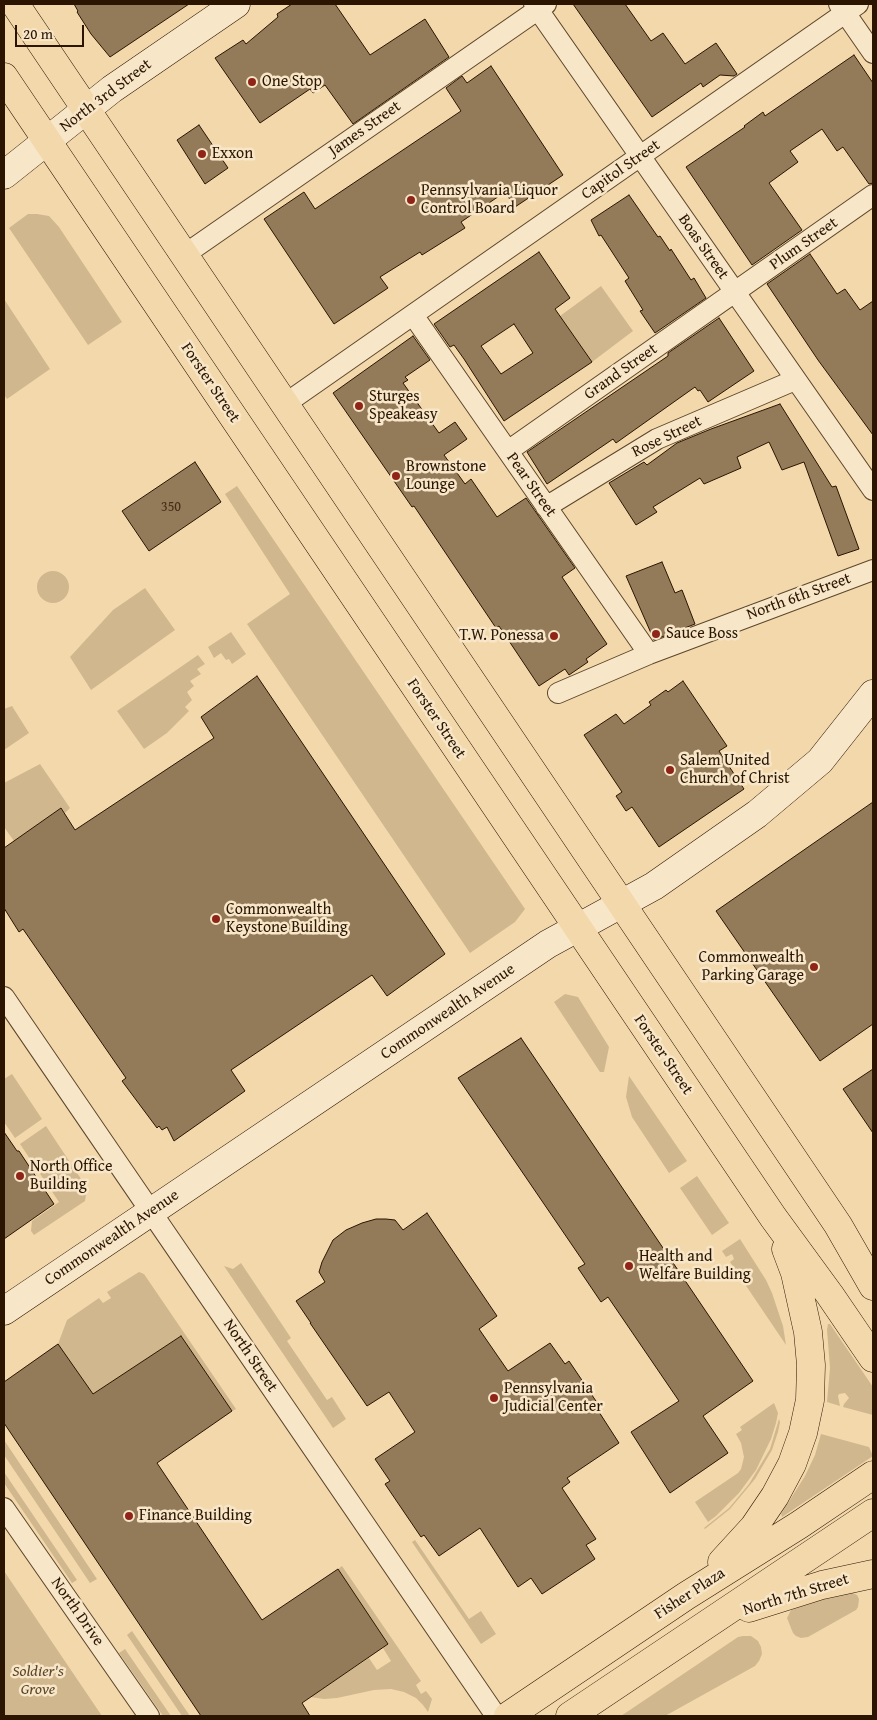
<!DOCTYPE html>
<style>
body{margin:0}
#map{position:relative;width:877px;height:1720px;overflow:hidden;background:#f3d8ab;font-family:"Gentium Book Plus",serif}
canvas{display:block}
.frame{position:absolute;inset:0;border:5px solid #2b1500;pointer-events:none}
.scale{position:absolute;left:15px;top:25px;width:69px;height:22px;box-sizing:border-box;border:2px solid #2b1500;border-top:0;padding-left:6px;font-size:15px;line-height:18px;white-space:nowrap;color:#2b1500;-webkit-text-stroke:4px #f7e6c8;paint-order:stroke}
</style>
<div id="map">
<canvas width="877" height="1720"></canvas>
<div class="frame"></div>
<div class="scale">20 m</div>
</div>
<script>
const g = document.querySelector('canvas').getContext('2d');
g.lineJoin = 'round';
function fillPath(path, color) { g.fillStyle = color; g.fill(path, 'evenodd'); }
const poly = rows => new Path2D(rows.map(r => 'M' + r).join(''));
function trace(path, color, width, dash) { g.strokeStyle = color; g.lineWidth = width; g.lineCap = dash ? 'butt' : 'round'; g.setLineDash(dash || []); g.stroke(path); }
function drawText(font, color, halo, rows, align = 'center') {
  g.font = font + ' "Gentium Book Plus",serif'; g.lineWidth = 5; g.setLineDash([]); g.textBaseline = 'middle'; g.strokeStyle = halo; g.fillStyle = color; for (const [text, x, y, turn = 0] of rows) {
    g.save(); g.translate(x, y); g.rotate((+turn || 0) * Math.PI / 180); g.textAlign = isNaN(turn) ? turn : align; if (halo) g.strokeText(text, 0, 0); g.fillText(text, 0, 0); g.restore();
  }
}
fillPath(poly([
 [28,214,37,214,49,216,59,227,122,322,88,345,9,228],
 [601,286,633,331,592,362,560,316],
 [4,299,50,369,7,399,4,395],
 [237,486,525,909,515,922,470,953,247,624,290,594,225,494],
 '37 587a16 16 0 1 1 32 0a16 16 0 1 1-32 0Z',
 [145,588,175,630,91,690,70,657,113,610],
 [231,632,246,654,232,664,229,659,226,660,221,653,214,658,208,647],
 [198,655,205,664,197,669,201,674,190,681,194,686,187,692,192,700,185,707,189,711,167,733,144,749,117,711],
 [12,706,29,733,4,750,4,709],
 [40,764,70,808,65,813,61,808,14,841,4,827,4,783],
 [565,994,578,997,609,1047,604,1072,600,1072,554,1002],
 [12,1074,42,1119,15,1138,4,1122,4,1079],
 [629,1076,687,1161,669,1173,632,1117,626,1097],
 [46,1126,87,1188,85,1201,34,1235,31,1231,32,1221,59,1202,20,1144],
 [697,1176,729,1223,712,1235,680,1188],
 [740,1239,766,1280,772,1293,783,1326,786,1345,730,1262,734,1259,732,1254,726,1257,722,1251],
 [241,1263,291,1338,287,1341,327,1400,332,1397,346,1419,333,1428,224,1266,233,1269],
 [139,1272,144,1274,236,1409,232,1411,181,1336,93,1394,58,1344,67,1320,99,1298,103,1303,111,1298,107,1292],
 [828,1324,830,1324,873,1387,873,1415,843,1407,844,1404,849,1398,845,1393,839,1394,838,1396,840,1406,827,1402,830,1368,827,1330],
 [774,1403,778,1413,776,1423,771,1439,756,1470,739,1493,716,1516,708,1522,695,1502,738,1473,741,1469,744,1457,741,1443,736,1434,742,1430,740,1427],
 [779,1419,780,1422,778,1432,772,1450,755,1479,730,1509,705,1529,704,1528,729,1508,749,1484,770,1449],
 [821,1434,869,1447,873,1456,782,1517,781,1514,805,1476,815,1455],
 [4,1440,97,1579,90,1583,4,1455],
 [4,1472,77,1580,72,1583,4,1483],
 [415,1540,469,1619,481,1611,496,1634,481,1644,412,1542],
 [342,1566,421,1681,416,1685,421,1694,426,1691,432,1699,428,1712,423,1705,416,1698,404,1692,391,1689,374,1690,337,1698,324,1699,310,1697,369,1658,377,1670,391,1661,383,1648,388,1644,338,1569],
 [4,1571,102,1716,4,1716],
 [851,1592,857,1595,859,1599,858,1607,856,1610,808,1637,801,1638,796,1636,793,1633,787,1618,791,1610,819,1600],
 [132,1631,190,1716,182,1716,127,1635],
 [743,1636,751,1636,758,1641,761,1647,762,1654,759,1661,755,1666,665,1716,621,1716,738,1637],
 [125,1649,171,1716,163,1716,119,1653]
]), '#d1b78e');
const building = poly([
 [74,4,189,4,110,57,91,34,77,12,78,11,74,4],
 [292,4,335,4,370,55,425,19,449,57,353,124,325,85,313,93,310,89,260,123,215,58,243,40,246,44,278,17,277,14,292,4],
 [573,4,625,4,651,41,663,33,685,64,716,43,737,74,734,76,720,75,703,87,701,83,652,117,573,4],
 [854,55,873,83,873,183,869,184,843,147,837,151,822,129,790,151,798,162,769,183,802,230,752,265,686,167,745,127,744,126,763,112,765,116,854,55],
 [491,66,563,175,515,207,505,192,461,222,465,228,422,255,420,252,380,277,388,288,334,324,264,219,304,192,315,209,461,111,446,88,462,76,467,83,491,66],
 [199,125,228,168,205,184,177,140,199,125],
 [629,195,658,237,660,236,670,251,671,249,691,280,694,278,706,298,655,333,640,311,643,310,625,281,629,278,601,235,599,236,591,220,629,195],
 [539,252,570,298,555,309,592,362,504,421,464,359,454,345,450,347,434,324,539,252],
 [514,324,533,353,501,374,481,346,514,324],
 [810,254,837,294,845,289,860,310,873,301,873,435,818,360,767,284,810,254],
 [719,318,754,371,708,402,700,390,698,391,695,387,616,443,613,439,547,484,527,452,668,356,668,353,719,318],
 [413,336,430,360,405,377,408,380,403,383,439,433,455,422,467,439,444,455,465,484,471,479,497,517,526,498,575,568,562,577,607,644,586,659,588,662,569,675,565,669,539,686,499,626,496,628,414,506,412,507,333,393,413,336],
 [780,404,832,487,836,486,859,549,838,556,804,462,782,470,769,442,737,457,741,468,704,484,700,478,653,507,657,512,636,525,609,483,644,462,647,465,677,443,711,429,780,404],
 [195,462,221,502,149,551,122,511,195,462],
 [662,562,675,593,682,590,695,624,654,640,626,576,662,562],
 [257,676,445,954,387,996,372,975,231,1070,245,1091,174,1141,167,1127,162,1130,159,1126,157,1128,122,1081,126,1078,23,929,19,932,4,908,4,848,61,808,75,830,214,738,201,717,257,676],
 [683,681,727,746,719,751,744,789,659,847,632,807,626,811,616,796,622,792,584,735,616,714,624,724,651,705,649,702,666,690,668,692,683,681],
 [873,802,873,1024,820,1061,716,911,873,802],
 [521,1038,753,1381,703,1416,728,1453,670,1493,631,1432,679,1401,608,1297,601,1302,578,1268,585,1264,458,1078,521,1038],
 [873,1069,873,1133,843,1089,873,1069],
 [4,1132,17,1151,19,1151,54,1204,4,1239,4,1132],
 [427,1213,497,1316,479,1329,508,1371,550,1343,565,1364,569,1361,602,1410,599,1412,619,1443,567,1478,570,1482,562,1488,596,1539,586,1545,595,1559,542,1594,531,1578,518,1587,480,1528,439,1556,424,1535,421,1537,385,1484,390,1481,375,1459,415,1432,389,1392,367,1406,310,1323,311,1323,296,1301,325,1282,319,1272,322,1262,333,1240,346,1230,362,1223,376,1219,386,1219,395,1220,403,1230,427,1213],
 [181,1336,232,1411,157,1463,262,1620,338,1569,388,1644,302,1703,310,1716,201,1716,4,1423,4,1382,58,1344,93,1394,181,1336]
]);
fillPath(building, '#937a59');
trace(building, '#2b1500', 1);
const street = poly([
 [534,4,873,490],
 [839,4,873,53],
 [184,255,546,4],
 [413,315,649,654],
 [285,404,858,4],
 [508,451,873,195],
 [546,507,657,439,795,380],
 [558,693,649,654,873,570],
 [4,997,496,1716],
 [4,1508,149,1716]
]);
const secondary = poly([
 [4,175,112,89,236,4],
 [4,1311,548,944,654,886,757,814,820,761,873,694]
]);
const primary = poly([
 [15,4,838,1225,873,1286],
 [4,77,773,1217,830,1295,873,1358],
 [722,1562,754,1527,775,1496,792,1464,803,1433,810,1400,811,1365,808,1332,795,1273,786,1249],
 [749,1608,822,1585,873,1574],
 [508,1716,686,1596,799,1525,873,1475],
 [570,1716,873,1513]
]);
trace(street, '#5d462b', 22);
trace(secondary, '#2b1500', 29);
trace(primary, '#2b1500', 29);
trace(street, '#f7e6c8', 20);
trace(secondary, '#f7e6c8', 28);
trace(primary, '#f3d8ab', 28);
for (const [x, y, r, color] of [
 [252,82,5,"#8f2418"],
 [202,154,5,"#8f2418"],
 [411,200,5,"#8f2418"],
 [359,406,5,"#8f2418"],
 [396,476,5,"#8f2418"],
 [656,634,5,"#8f2418"],
 [554,636,5,"#8f2418"],
 [670,770,5,"#8f2418"],
 [216,919,5,"#8f2418"],
 [814,967,5,"#8f2418"],
 [20,1176,5,"#8f2418"],
 [629,1266,5,"#8f2418"],
 [494,1398,5,"#8f2418"],
 [129,1516,5,"#8f2418"]
]) { const dot = new Path2D(); dot.arc(x, y, r, 0, 2 * Math.PI); g.fillStyle = color; g.fill(dot); trace(dot, '#f7e6c8', 2); }
drawText('14px', '#452e16', null, [
 ["350",171,507]
]);
drawText('16px', '#2b1500', '#f7e6c8', [
 ["One Stop",262,82],
 ["Exxon",212,154],
 ["Pennsylvania Liquor",421,191],
 ["Control Board",421,209],
 ["Sturges",369,397],
 ["Speakeasy",369,415],
 ["Brownstone",406,467],
 ["Lounge",406,485],
 ["Sauce Boss",666,634],
 ["T.W. Ponessa",544,636,"right"],
 ["Salem United",680,761],
 ["Church of Christ",680,779],
 ["Commonwealth",226,910],
 ["Keystone Building",226,928],
 ["Commonwealth",804,958,"right"],
 ["Parking Garage",804,976,"right"],
 ["North Office",30,1167],
 ["Building",30,1185],
 ["Health and",639,1257],
 ["Welfare Building",639,1275],
 ["Pennsylvania",504,1389],
 ["Judicial Center",504,1407],
 ["Finance Building",139,1516]
], 'left');
drawText('16px', '#2b1500', '#f7e6c8', [
 ["North 3rd Street",106,96,-37],
 ["James Street",365,129,-35],
 ["Capitol Street",621,170,-35],
 ["Plum Street",804,244,-35],
 ["Boas Street",703,247,55],
 ["Grand Street",621,372,-35],
 ["Forster Street",210,383,56],
 ["Rose Street",667,437,-26],
 ["Pear Street",531,485,55],
 ["North 6th Street",799,597,-20],
 ["Forster Street",436,719,56],
 ["Commonwealth Avenue",448,1012,-34],
 ["Forster Street",663,1055,56],
 ["Commonwealth Avenue",112,1238,-34],
 ["North Street",250,1356,56],
 ["Fisher Plaza",690,1594,-33],
 ["North 7th Street",796,1595,-17],
 ["North Drive",77,1612,55]
]);
drawText('italic 16px', '#5d462b', '#f7e6c8', [
 ["Soldier's",38,1672],
 ["Grove",38,1690]
]);
</script>
